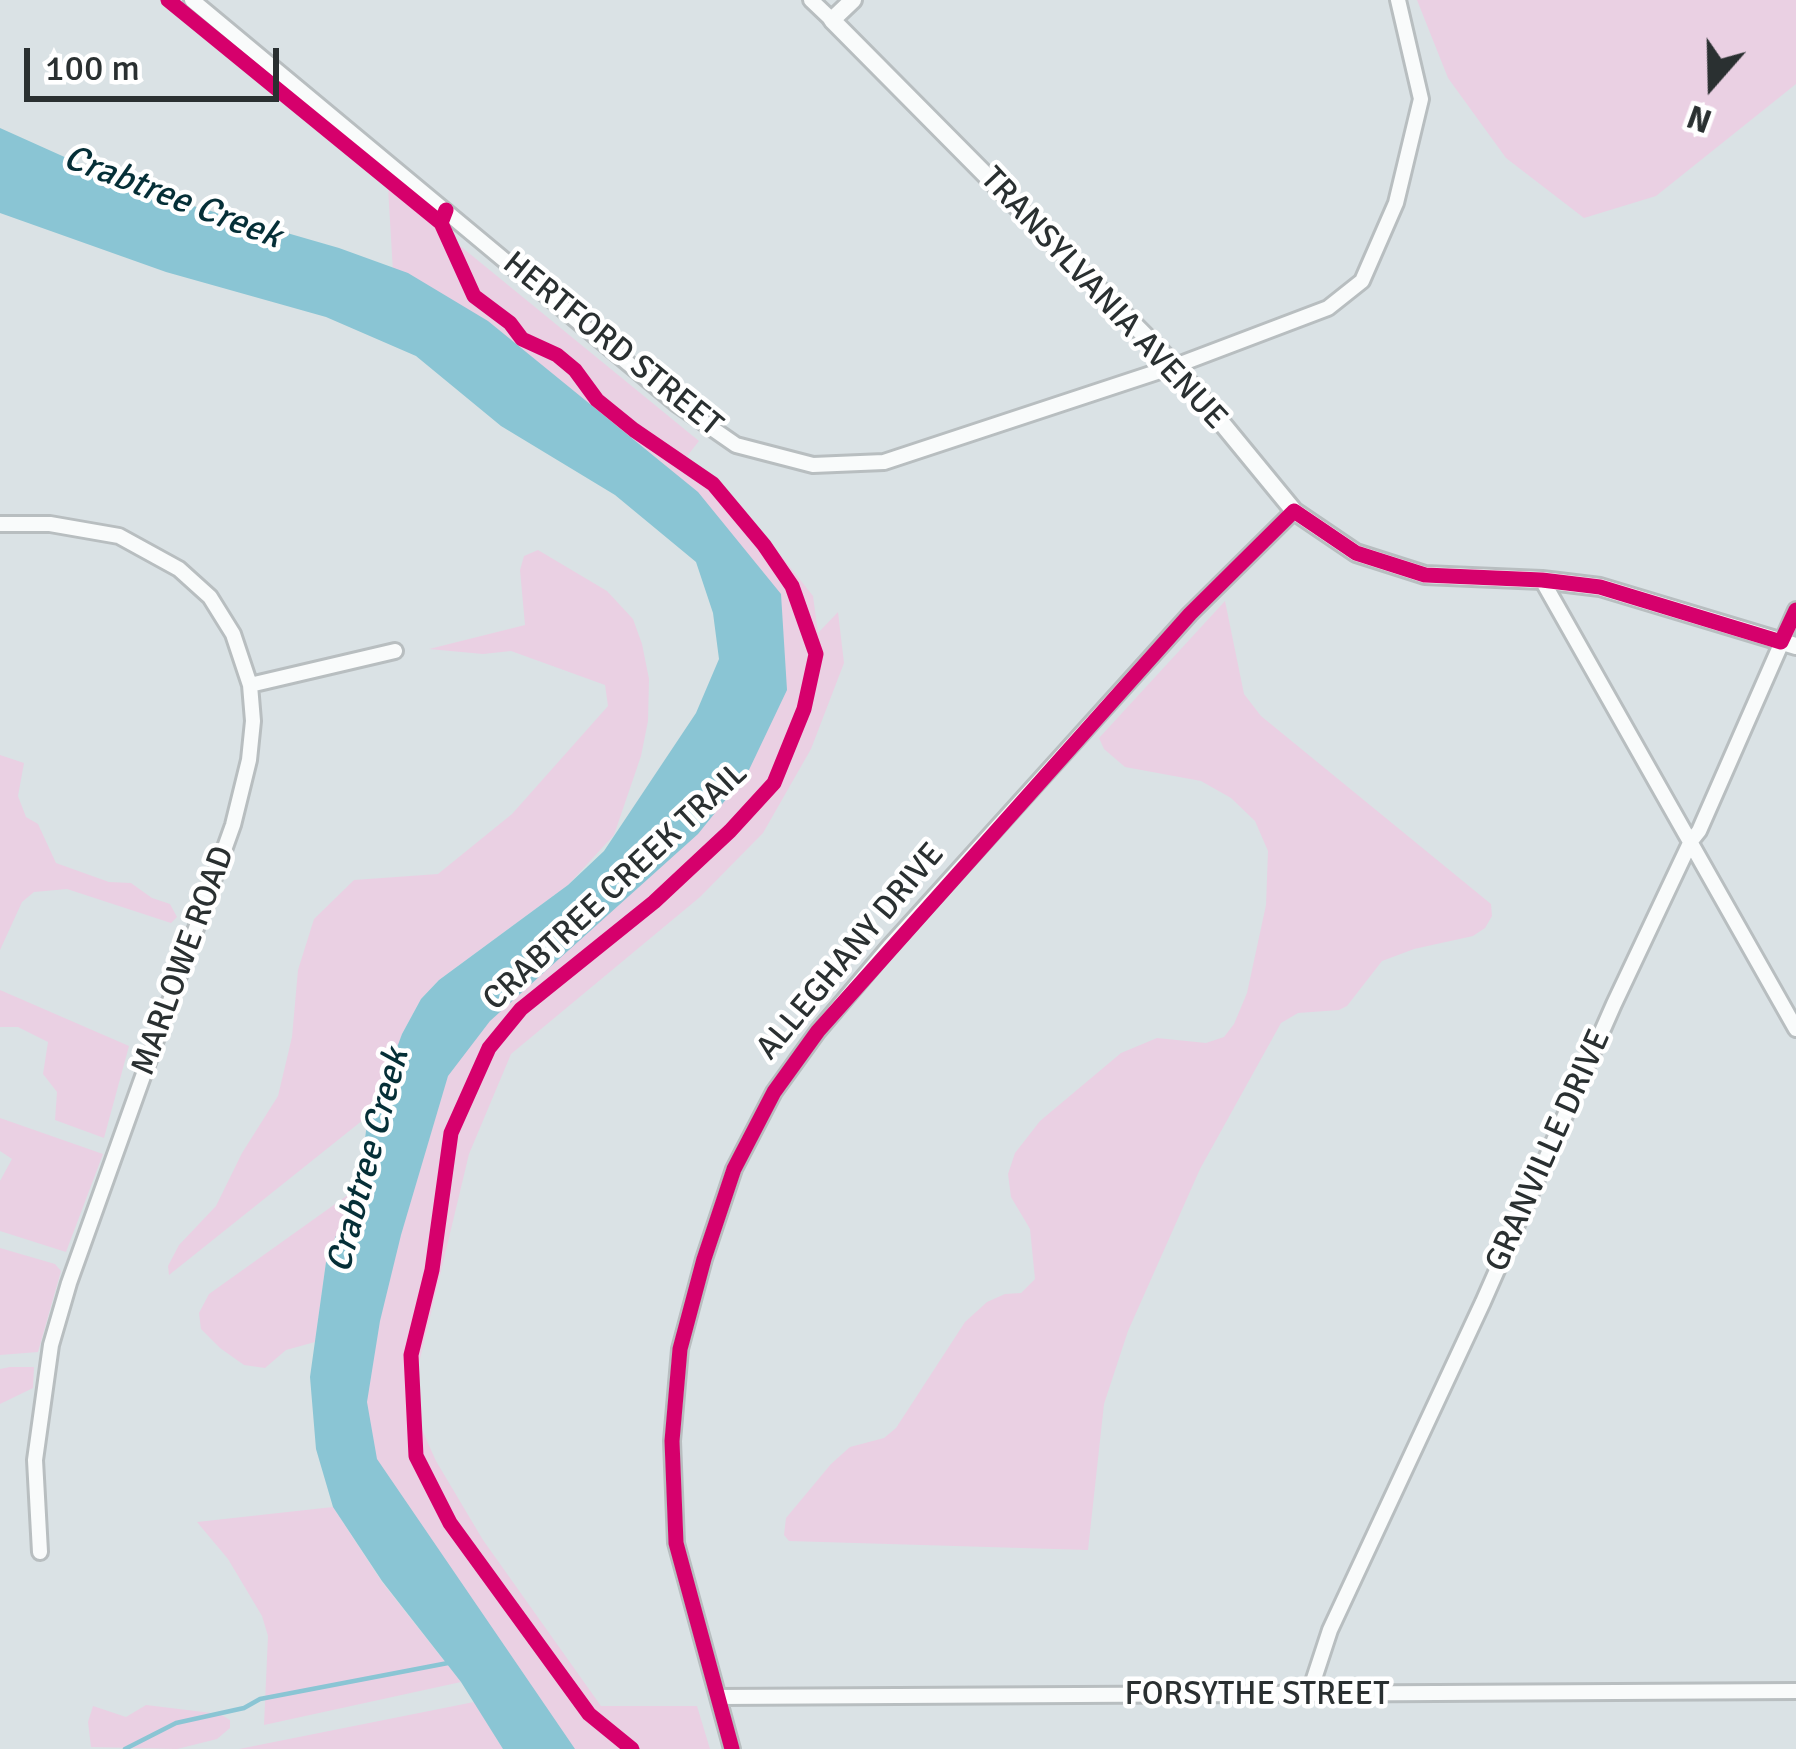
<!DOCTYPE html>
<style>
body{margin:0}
#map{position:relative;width:1796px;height:1749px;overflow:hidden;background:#dae2e5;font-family:Signika,sans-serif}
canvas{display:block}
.north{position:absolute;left:1652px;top:24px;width:120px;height:120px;-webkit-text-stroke:9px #fff;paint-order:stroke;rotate:200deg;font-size:33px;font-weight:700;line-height:48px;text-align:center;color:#2a3031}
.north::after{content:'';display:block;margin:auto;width:42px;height:54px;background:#2a3031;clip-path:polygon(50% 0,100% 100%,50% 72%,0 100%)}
.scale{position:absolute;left:24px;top:48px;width:255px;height:54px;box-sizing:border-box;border:6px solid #2a3031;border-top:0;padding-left:15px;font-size:36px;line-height:42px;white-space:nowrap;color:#2a3031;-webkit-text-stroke:9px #fff;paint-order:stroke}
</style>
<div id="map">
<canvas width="1796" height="1749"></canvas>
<div class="north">N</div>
<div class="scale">100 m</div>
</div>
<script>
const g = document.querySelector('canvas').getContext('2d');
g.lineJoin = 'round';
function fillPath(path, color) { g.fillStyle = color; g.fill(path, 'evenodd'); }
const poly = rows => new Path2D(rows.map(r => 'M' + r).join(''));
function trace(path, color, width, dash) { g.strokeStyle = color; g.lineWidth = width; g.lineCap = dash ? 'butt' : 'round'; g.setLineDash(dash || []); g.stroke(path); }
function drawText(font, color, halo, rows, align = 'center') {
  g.font = font + ' Signika,sans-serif'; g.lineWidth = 9; g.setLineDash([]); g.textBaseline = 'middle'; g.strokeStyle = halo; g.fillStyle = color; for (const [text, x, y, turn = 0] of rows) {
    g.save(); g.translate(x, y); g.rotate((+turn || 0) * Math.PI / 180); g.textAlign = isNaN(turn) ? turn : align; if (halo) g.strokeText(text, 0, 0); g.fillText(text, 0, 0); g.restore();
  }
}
fillPath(poly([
 [1417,0,1796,0,1796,84,1656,196,1584,218,1506,158,1448,78],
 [388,187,699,441,684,460,740,504,813,596,818,633,838,612,844,663,811,749,763,833,700,897,511,1054,469,1154,419,1363,419,1423,436,1461,483,1540,601,1706,697,1706,710,1749,544,1749,373,1501,358,1308,401,1126,642,839,749,639,702,539,396,323],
 [538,550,607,591,633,619,642,644,649,679,648,721,641,756,614,835,568,885,439,980,421,999,402,1034,378,1108,169,1275,168,1266,179,1245,216,1206,242,1153,278,1096,292,1037,298,970,314,919,354,880,438,874,512,814,608,706,605,685,511,651,483,654,429,649,525,625,520,570,524,556],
 [1225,601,1244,694,1261,716,1491,904,1492,916,1485,928,1473,936,1414,949,1382,961,1347,1006,1339,1010,1298,1013,1281,1023,1200,1169,1128,1331,1104,1404,1088,1550,789,1541,784,1535,786,1518,831,1464,850,1447,884,1438,896,1428,965,1322,987,1302,1005,1294,1021,1293,1035,1279,1030,1229,1011,1197,1008,1174,1015,1153,1040,1121,1121,1053,1157,1038,1206,1043,1224,1037,1234,1024,1247,993,1266,905,1268,851,1255,821,1231,798,1201,781,1125,767,1104,749,1099,738],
 [0,755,24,763,18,796,26,817,38,824,56,863,109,882,131,883,152,898,170,904,177,917,171,923,67,889,34,892,22,902,0,950],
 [0,990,129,1046,104,1138,55,1120,57,1092,43,1074,48,1042,18,1027,0,1027],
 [0,1118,103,1154,66,1252,0,1231,0,1181,12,1159,0,1151],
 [359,1187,327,1255,315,1342,286,1350,265,1368,244,1365,220,1348,201,1329,199,1313,209,1294],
 [0,1248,55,1264,61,1271,38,1352,0,1355],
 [10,1367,34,1367,33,1388,0,1404,0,1369],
 [333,1507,382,1582,461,1682,264,1725,268,1636,262,1616,228,1559,197,1522],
 [474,1702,503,1749,239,1749],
 [146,1705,220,1714,230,1720,230,1728,217,1739,177,1749,91,1747,88,1722,93,1706,126,1717]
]), '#ead0e3');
fillPath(poly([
 [0,128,138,190,339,248,408,273,488,321,698,492,781,594,787,690,748,772,698,834,490,1021,448,1076,401,1235,380,1321,367,1402,377,1459,575,1749,503,1749,461,1682,382,1581,333,1507,316,1449,310,1377,327,1255,359,1187,366,1131,402,1034,421,999,439,980,568,885,604,851,696,713,719,659,713,613,696,562,615,495,501,426,416,356,326,317,166,272,0,213]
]), '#8ac5d4');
trace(poly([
 [125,1749,176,1723,244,1708,260,1699,448,1663]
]), '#8ac5d4', 4.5);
const minor = poly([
 [192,0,677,404,736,445,813,465,884,462,1175,366,1328,308,1362,281,1396,203,1421,99,1398,0],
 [811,0,832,20],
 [0,524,50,524,119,536,179,569,210,597,233,634,250,685,253,721,249,760,233,825,69,1283,51,1345,35,1460,40,1552],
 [1542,580,1796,1029],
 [250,685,395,651],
 [1309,1694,1330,1630,1483,1302,1614,1004,1691,841,1699,831,1796,610],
 [718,1697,1796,1691],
 [732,1749,676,1543,672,1441,680,1349,704,1259,734,1169,774,1092,818,1031,889,947,1190,614,1294,511]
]);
const tertiary = poly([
 [853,0,832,20,1175,366,1294,511,1356,553,1425,575,1542,580,1600,587,1796,646]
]);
trace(minor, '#b8bec0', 20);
trace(tertiary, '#b8bec0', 22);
trace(minor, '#f9fbfb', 14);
trace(tertiary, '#f9fbfb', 16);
trace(poly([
 [168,0,441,223],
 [446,210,441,223,474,296,510,323,522,339,557,355,575,370,597,400,634,430,713,484,764,545,792,586,816,654,804,709,774,783,730,831,654,902,521,1009,489,1048,451,1133,432,1270,411,1355,416,1456,450,1523,589,1714,632,1749],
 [732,1749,676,1543,672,1441,680,1349,704,1259,734,1169,774,1092,818,1031,1190,614,1294,511,1356,553,1425,575,1542,580,1600,587,1781,642,1796,610]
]), '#d6006c', 15);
drawText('33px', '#2a3031', '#fff', [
 ["TRANSYLVANIA AVENUE",1103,299,47],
 ["HERTFORD STREET",612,345,39],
 ["CRABTREE CREEK TRAIL",616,887,-43],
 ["ALLEGHANY DRIVE",851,952,-50],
 ["MARLOWE ROAD",184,961,-70],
 ["GRANVILLE DRIVE",1549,1151,-66],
 ["FORSYTHE STREET",1257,1695]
]);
drawText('italic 36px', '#052f37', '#fff', [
 ["Crabtree Creek",172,198,21],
 ["Crabtree Creek",369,1161,-75]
]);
</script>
